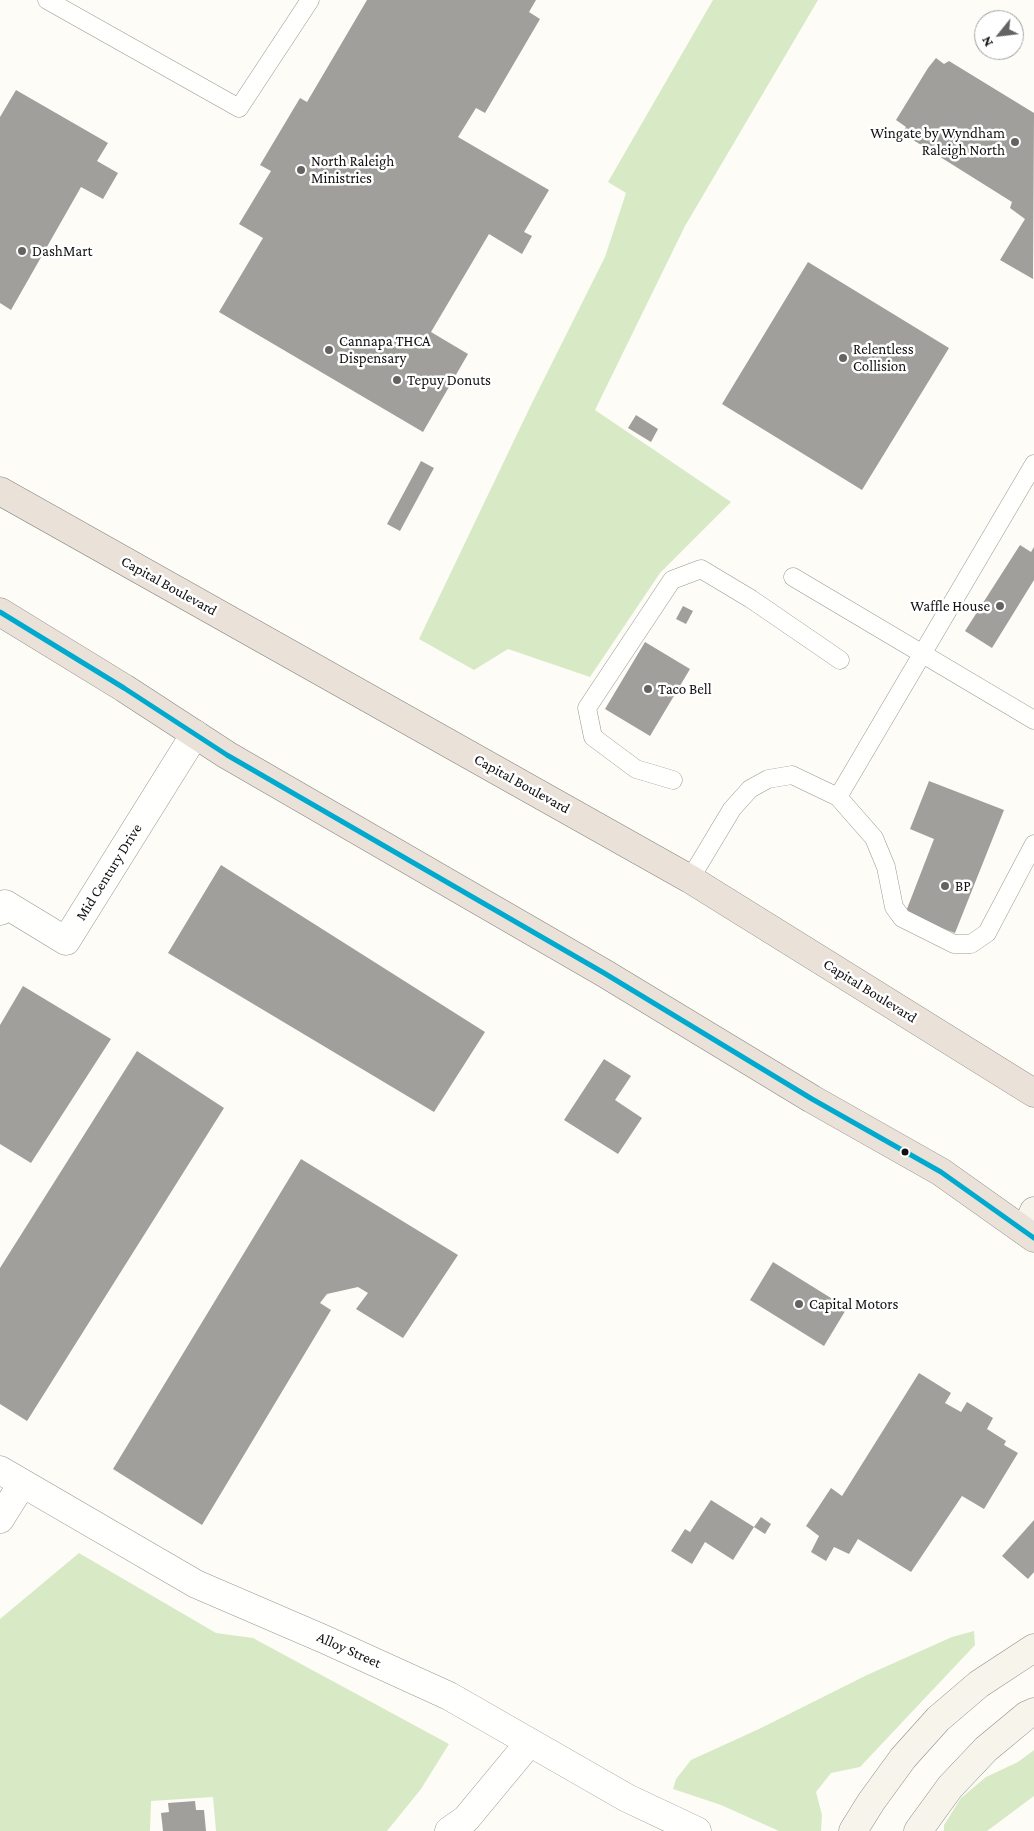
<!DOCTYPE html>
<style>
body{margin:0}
#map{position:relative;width:1034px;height:1831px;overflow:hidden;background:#fdfcf7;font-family:"Crimson Pro",serif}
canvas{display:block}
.north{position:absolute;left:974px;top:10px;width:50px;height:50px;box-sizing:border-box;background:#fff;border:1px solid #a0a0a0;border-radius:50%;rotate:241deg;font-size:14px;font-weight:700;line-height:20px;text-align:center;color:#111}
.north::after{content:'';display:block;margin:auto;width:18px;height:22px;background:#646362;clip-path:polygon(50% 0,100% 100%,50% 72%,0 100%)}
</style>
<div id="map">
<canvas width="1034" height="1831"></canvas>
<div class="north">N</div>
</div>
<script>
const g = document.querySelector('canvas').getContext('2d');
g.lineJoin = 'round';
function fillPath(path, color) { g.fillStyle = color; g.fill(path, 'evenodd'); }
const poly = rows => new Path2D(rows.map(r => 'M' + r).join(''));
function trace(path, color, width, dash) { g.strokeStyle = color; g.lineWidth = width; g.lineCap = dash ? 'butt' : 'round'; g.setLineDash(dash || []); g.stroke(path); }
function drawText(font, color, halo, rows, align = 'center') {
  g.font = font + ' "Crimson Pro",serif'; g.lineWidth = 5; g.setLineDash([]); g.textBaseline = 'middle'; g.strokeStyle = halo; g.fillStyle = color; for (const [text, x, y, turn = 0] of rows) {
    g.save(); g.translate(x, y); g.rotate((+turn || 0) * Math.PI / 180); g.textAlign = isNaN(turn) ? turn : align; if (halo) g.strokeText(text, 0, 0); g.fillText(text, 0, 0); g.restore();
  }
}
fillPath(poly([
 [713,0,818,0,685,226,595,410,731,502,660,573,590,677,508,649,474,670,419,639,530,407,605,257,626,193,608,182],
 [79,1553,216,1633,253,1638,449,1744,421,1789,387,1831,216,1831,213,1797,151,1801,150,1831,0,1831,0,1619],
 [974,1631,975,1645,860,1767,831,1773,816,1792,822,1815,821,1831,779,1831,721,1805,673,1789,676,1779,691,1760,761,1728,867,1675,952,1637],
 [1034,1750,1034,1796,987,1831,944,1831,944,1825,961,1798,986,1777,1018,1762]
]), '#d8eac5');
fillPath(poly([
 [367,0,536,0,529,12,540,19,485,113,476,108,458,137,549,190,524,232,532,236,522,254,489,234,431,332,468,354,423,432,219,312,263,238,239,224,271,171,260,165,300,98,307,102],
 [936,58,944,64,949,61,1034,113,1033,279,1000,260,1025,219,1010,208,1012,202,902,133,906,127,896,120,928,68],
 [16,90,108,143,97,161,118,173,103,199,81,187,11,310,0,303,0,117],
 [808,262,949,348,862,490,722,404],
 [636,415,658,429,651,442,628,428],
 [421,461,434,468,400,531,387,524],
 [1020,545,1031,552,1034,547,1034,580,992,648,965,631],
 [683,606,693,611,686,624,676,619],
 [645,642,690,669,650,736,605,709],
 [929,781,1004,810,955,933,905,914,934,839,910,829],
 [221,865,485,1032,434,1112,168,953],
 [23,986,111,1039,31,1163,0,1144,0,1025],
 [137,1051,224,1108,27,1421,0,1404,0,1268],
 [604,1059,631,1076,615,1100,642,1118,618,1154,564,1120],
 [301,1159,458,1255,403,1338,356,1309,368,1293,358,1287,327,1294,320,1303,331,1310,202,1525,113,1469],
 [773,1262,847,1308,824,1346,750,1300],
 [919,1373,951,1393,945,1403,961,1412,967,1402,993,1418,987,1429,1006,1441,1004,1445,1018,1453,984,1509,962,1496,911,1572,858,1539,849,1554,834,1547,826,1561,811,1552,819,1536,806,1526,831,1488,842,1496],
 [711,1500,754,1527,733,1560,705,1542,692,1564,671,1551,685,1529,690,1532],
 [761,1517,771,1524,765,1534,754,1527],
 [1034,1520,1034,1572,1028,1579,1002,1556],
 [195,1801,196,1810,204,1810,206,1831,163,1831,161,1813,169,1812,168,1803]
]), '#a19f9c');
const lane = poly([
 [47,0,239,108,310,0],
 [793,577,1034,720],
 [673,780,636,769,593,737,587,708,672,580,701,569,751,599,840,660],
 [838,797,874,838,886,867,894,907,902,918,954,944,971,944,987,933,1034,844],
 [690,879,732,809,750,789,768,779,792,775,838,797,1034,464]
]);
const street = poly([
 [0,911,5,904,66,941,195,734],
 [0,1470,196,1584,326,1640,449,1696,627,1798,697,1831],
 [0,1519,22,1484],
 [449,1831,466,1819,529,1743]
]);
const secondary = poly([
 [1025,1231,1034,1211],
 [853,1831,871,1802,903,1758,938,1719,979,1684,1034,1648],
 [918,1831,950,1787,986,1749,1027,1715,1034,1712]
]);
const highway = poly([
 [0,491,690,879,1034,1093],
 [0,612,124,688,227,755,604,973,812,1099,941,1172,1034,1238]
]);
trace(lane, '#979795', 19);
trace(street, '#979795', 29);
trace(secondary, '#8e8d8b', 29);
trace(highway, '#858482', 29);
trace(lane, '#fffffe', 18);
trace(street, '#fffffe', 28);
trace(secondary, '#f6f4eb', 28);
trace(highway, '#eae1d8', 28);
trace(poly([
 [0,612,124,688,227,755,604,973,812,1099,941,1172,1034,1238]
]), '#00a9ce', 5);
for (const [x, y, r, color] of [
 [1015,142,5,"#646362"],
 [301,170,5,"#646362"],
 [22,251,5,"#646362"],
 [329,350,5,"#646362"],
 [843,358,5,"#646362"],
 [397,380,5,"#646362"],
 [1000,606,5,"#646362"],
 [648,689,5,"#646362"],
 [945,886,5,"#646362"],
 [905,1152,4.5,"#111"],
 [799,1304,5,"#646362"]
]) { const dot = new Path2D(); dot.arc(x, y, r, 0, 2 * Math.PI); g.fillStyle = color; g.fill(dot); trace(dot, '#fff', 2); }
drawText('15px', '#111', '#fff', [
 ["Wingate by Wyndham",1005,133,"right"],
 ["Raleigh North",1005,150,"right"],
 ["North Raleigh",311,161],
 ["Ministries",311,178],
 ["DashMart",32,251],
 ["Cannapa THCA",339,341],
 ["Dispensary",339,358],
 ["Relentless",853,349],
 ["Collision",853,366],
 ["Tepuy Donuts",407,380],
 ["Waffle House",990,606,"right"],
 ["Taco Bell",658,689],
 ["BP",955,886],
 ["Capital Motors",809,1304]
], 'left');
drawText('15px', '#111', '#fff', [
 ["Capital Boulevard",169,586,29],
 ["Capital Boulevard",522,784,29],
 ["Mid Century Drive",109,872,-58],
 ["Capital Boulevard",870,991,32],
 ["Alloy Street",349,1650,24]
]);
</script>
